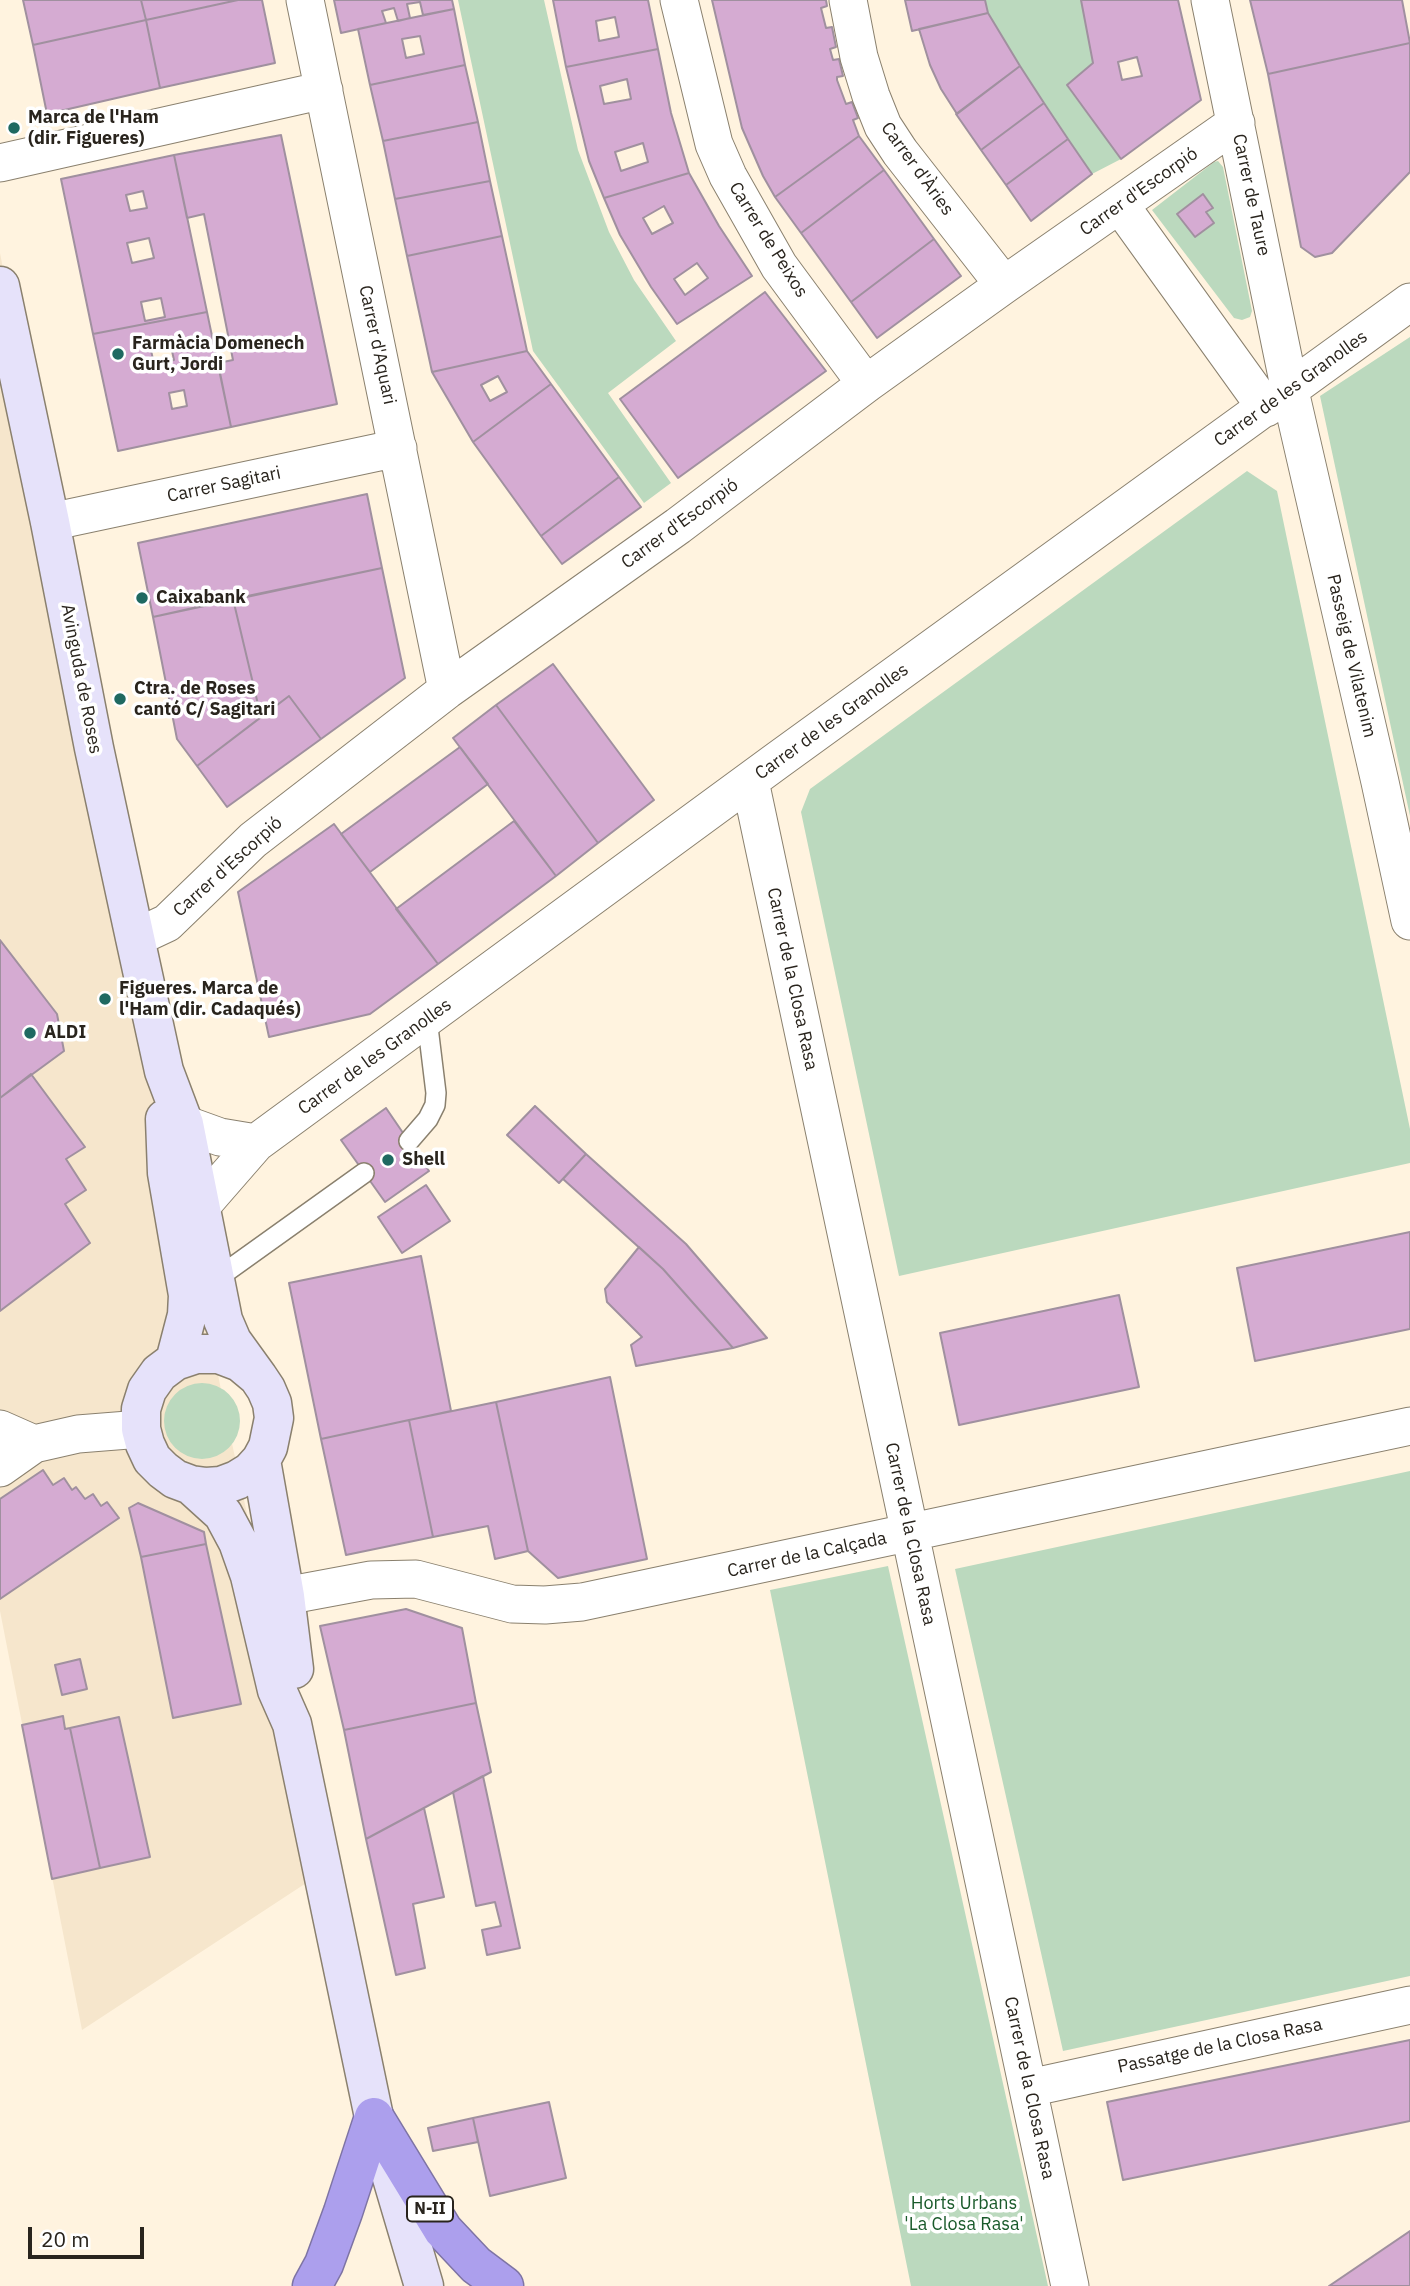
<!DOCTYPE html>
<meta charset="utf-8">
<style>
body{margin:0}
#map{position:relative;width:1410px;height:2286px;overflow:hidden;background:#fff3df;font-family:"IBM Plex Sans",sans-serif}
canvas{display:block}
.scale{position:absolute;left:28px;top:2227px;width:116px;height:32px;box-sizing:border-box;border:4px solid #29241d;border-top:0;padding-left:9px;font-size:21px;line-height:24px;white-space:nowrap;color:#29241d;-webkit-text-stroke:5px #fff;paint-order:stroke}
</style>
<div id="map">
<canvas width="1410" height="2286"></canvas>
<div class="scale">20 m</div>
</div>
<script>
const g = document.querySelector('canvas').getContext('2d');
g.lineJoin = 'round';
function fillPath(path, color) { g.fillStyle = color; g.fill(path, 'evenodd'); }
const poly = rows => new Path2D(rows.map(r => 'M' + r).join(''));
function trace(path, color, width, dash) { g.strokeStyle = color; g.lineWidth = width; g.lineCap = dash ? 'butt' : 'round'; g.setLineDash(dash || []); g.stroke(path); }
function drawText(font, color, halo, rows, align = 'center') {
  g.font = font + ' "IBM Plex Sans",sans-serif'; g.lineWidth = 7; g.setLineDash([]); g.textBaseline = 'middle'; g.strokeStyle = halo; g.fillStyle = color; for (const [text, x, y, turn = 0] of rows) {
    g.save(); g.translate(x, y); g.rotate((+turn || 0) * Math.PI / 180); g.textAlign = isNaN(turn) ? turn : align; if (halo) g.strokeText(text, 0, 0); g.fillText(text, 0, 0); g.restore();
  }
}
fillPath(poly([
 [0,253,86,706,226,1415,323,1872,82,2030,0,1611]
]), '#f6e6cc');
fillPath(poly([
 [458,0,544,0,578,150,609,232,634,280,676,341,608,393,671,483,644,503,533,351],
 [985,0,1081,0,1093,63,1067,86,1121,159,1092,174,1002,40,988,13],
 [1218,161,1223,167,1252,311,1250,317,1242,320,1234,318,1152,210,1214,162],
 [1410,337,1410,816,1320,396],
 [1247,471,1277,491,1410,1129,1410,1163,899,1276,801,812,810,789],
 '164 1421a38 38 0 1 1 76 0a38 38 0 1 1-76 0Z',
 [1410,1471,1410,1976,1063,2051,955,1569],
 [888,1566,1048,2286,911,2286,770,1590]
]), '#bbd9be');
const building = poly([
 [23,0,141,0,146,20,33,45,23,0],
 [141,0,238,0,146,20,141,0],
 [238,0,262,0,275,63,160,88,146,20,238,0],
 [334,0,452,0,454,9,423,15,420,2,407,4,410,18,398,21,394,8,382,11,386,23,341,33,334,0],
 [553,0,648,0,658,49,566,67,553,0],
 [615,17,619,37,599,41,596,21,615,17],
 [712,0,826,0,827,6,821,8,826,28,832,27,836,47,830,49,833,60,839,59,843,76,837,77,837,80,846,104,852,102,858,118,853,120,859,136,775,197,763,176,742,128,712,0],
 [905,0,985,0,988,13,912,31,905,0],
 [1081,0,1178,0,1201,100,1121,159,1067,85,1093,63,1081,0],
 [1137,57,1142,76,1122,80,1118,62,1137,57],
 [1250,0,1402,0,1410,43,1268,74,1250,0],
 [454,9,465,65,370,85,358,29,454,9],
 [420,36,424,54,406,58,402,39,420,36],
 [988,13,1020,66,957,114,941,89,930,65,919,29,988,13],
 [146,20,160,88,47,114,33,45,146,20],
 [1410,43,1410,172,1332,253,1315,257,1301,247,1268,74,1410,43],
 [658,49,671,113,689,173,604,198,589,161,566,67,658,49],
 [627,79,631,99,604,104,600,86,627,79],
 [643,143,648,162,621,171,615,152,643,143],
 [465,65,478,122,383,141,370,85,465,65],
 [1020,66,1044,103,981,150,956,114,1020,66],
 [1044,103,1068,139,1006,185,981,150,1044,103],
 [478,122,490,181,395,199,383,141,478,122],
 [281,135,337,404,231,427,218,363,233,360,204,214,187,218,174,155,281,135],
 [859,136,884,170,801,233,775,197,859,136],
 [1068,139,1092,174,1031,221,1006,185,1068,139],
 [174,155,207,312,93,334,61,179,174,155],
 [143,191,147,208,130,211,126,195,143,191],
 [149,238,154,258,132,263,127,243,149,238],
 [161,298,165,317,145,321,141,302,161,298],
 [884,170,934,239,851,302,801,233,884,170],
 [689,173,719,226,752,276,677,324,651,287,620,235,604,198,689,173],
 [664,206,673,223,652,234,643,218,664,206],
 [697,263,708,278,685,295,674,279,697,263],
 [490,181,502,236,407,256,395,199,490,181],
 [1203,194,1213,208,1206,212,1214,223,1195,237,1177,214,1203,194],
 [502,236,527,351,432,372,407,256,502,236],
 [934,239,961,276,877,338,851,302,934,239],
 [765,292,826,371,678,478,620,399,765,292],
 [207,312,231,427,118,451,93,334,207,312],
 [170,342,174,360,154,364,150,346,170,342],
 [184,390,187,406,172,409,169,393,184,390],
 [527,351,551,384,473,442,432,372,527,351],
 [498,376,507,392,490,401,481,385,498,376],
 [551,384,619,477,541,536,473,442,551,384],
 [619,477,641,507,562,564,541,536,619,477],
 [367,494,382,568,153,617,138,543,367,494],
 [382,568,405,678,321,739,289,696,261,717,233,599,382,568],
 [233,599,261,717,197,766,177,739,153,617,233,599],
 [553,664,654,800,598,843,496,705,553,664],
 [289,696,321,739,227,807,197,766,289,696],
 [496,705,598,843,556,876,453,738,496,705],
 [460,747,488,784,370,872,341,834,460,747],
 [514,821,556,876,438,964,396,909,514,821],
 [334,824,438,964,370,1014,269,1037,238,892,334,824],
 [0,940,57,1014,64,1051,0,1098,0,940],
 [31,1074,85,1147,66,1159,86,1190,65,1204,90,1243,0,1311,0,1098,31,1074],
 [535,1106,586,1154,559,1183,507,1135,535,1106],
 [386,1108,429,1171,385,1202,341,1140,386,1108],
 [586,1154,686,1244,767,1338,733,1348,663,1269,563,1179,586,1154],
 [426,1185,450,1221,402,1253,378,1217,426,1185],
 [1410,1232,1410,1329,1255,1361,1237,1268,1410,1232],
 [639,1247,663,1269,733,1348,636,1366,631,1345,642,1337,607,1302,605,1289,639,1247],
 [421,1256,451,1411,321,1439,289,1283,421,1256],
 [1119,1295,1139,1387,959,1425,940,1333,1119,1295],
 [610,1377,647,1559,558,1578,528,1551,496,1402,610,1377],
 [496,1402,528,1551,495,1559,488,1526,433,1537,409,1420,496,1402],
 [409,1420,433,1537,346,1555,321,1439,409,1420],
 [43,1470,53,1485,64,1478,72,1490,76,1487,85,1499,93,1494,101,1506,107,1502,119,1518,0,1599,0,1499,43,1470],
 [138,1503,204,1532,206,1544,141,1557,129,1508,138,1503],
 [206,1544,241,1704,173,1718,141,1557,206,1544],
 [406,1609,462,1628,476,1703,344,1730,320,1626,406,1609],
 [80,1659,87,1689,62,1695,55,1665,80,1659],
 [476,1703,491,1772,366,1839,344,1730,476,1703],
 [63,1716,65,1729,70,1728,100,1868,52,1879,22,1725,63,1716],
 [119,1717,150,1857,100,1868,70,1728,119,1717],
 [483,1776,520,1948,487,1955,482,1930,501,1926,495,1902,476,1906,453,1792,483,1776],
 [424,1808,444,1897,413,1904,425,1968,396,1975,366,1839,424,1808],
 [1410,2040,1410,2121,1123,2180,1107,2102,1410,2040],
 [549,2102,566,2178,490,2196,473,2118,549,2102],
 [473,2118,478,2142,433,2151,428,2128,473,2118],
 [1410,2231,1410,2286,1329,2286,1410,2231]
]);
fillPath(building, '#d5abd2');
trace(building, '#a0909f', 2);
const lane = poly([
 [409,1141,428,1119,435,1105,436,1093,427,1019],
 [216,1279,364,1173]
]);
const street = poly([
 [305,0,447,690],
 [679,0,714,144,728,176,779,266,866,384],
 [848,0,859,57,871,96,883,126,900,152,1004,285],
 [1210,0,1290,391,1380,782,1410,921],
 [0,163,324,90],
 [1120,205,1266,408],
 [50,522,398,448],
 [750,781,1070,2286],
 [135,938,167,923,253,840,447,690,678,526,866,384,1004,285,1236,123],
 [184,1124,220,1137,256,1143],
 [202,1205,256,1143,778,760,1410,302],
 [0,1429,34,1444,78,1434,141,1429],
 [0,1468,34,1444],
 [285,1596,371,1580,416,1579,512,1604,545,1605,582,1602,1410,1426],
 [1029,2088,1410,2005]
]);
const secondary = poly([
 [0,286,50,522,94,748,135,938,164,1071,184,1124,223,1320,232,1341,258,1377,266,1389,272,1403,274,1418,268,1447,261,1460,250,1472,237,1480,221,1486,206,1487,191,1485,175,1479,163,1470,152,1459,145,1444,141,1429,141,1409,147,1390,159,1373,175,1361,196,1354,219,1354,240,1362,258,1377],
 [165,1119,167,1173,188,1295,187,1315,175,1361],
 [261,1460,285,1596,294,1669],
 [191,1485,223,1514,238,1542,250,1576,277,1690,292,1724,374,2117,424,2286]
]);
const highway = poly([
 [374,2117,443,2230,476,2265,504,2286],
 [312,2286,324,2264,343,2212,374,2117]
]);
trace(lane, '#8a806e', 22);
trace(street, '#8a806e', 39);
trace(secondary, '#8a806e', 41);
trace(highway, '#7e74a4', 41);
trace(lane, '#fff', 19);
trace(street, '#fff', 37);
trace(secondary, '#e6e2fa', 38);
trace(highway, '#ac9fed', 38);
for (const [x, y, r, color] of [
 [14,128,7,"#1f6961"],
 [118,354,7,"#1f6961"],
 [142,598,7,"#1f6961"],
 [120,699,7,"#1f6961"],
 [105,999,7,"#1f6961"],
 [30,1033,7,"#1f6961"],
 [388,1160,7,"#1f6961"]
]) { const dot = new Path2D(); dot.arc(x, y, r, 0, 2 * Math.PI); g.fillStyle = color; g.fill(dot); trace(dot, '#fff', 2.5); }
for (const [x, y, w] of [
 [430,2209,46]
]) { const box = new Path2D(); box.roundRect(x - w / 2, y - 12.5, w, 25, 5); g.fillStyle = '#fff'; g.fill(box); trace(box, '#29241d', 2); }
drawText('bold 16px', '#29241d', null, [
 ["N-II",430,2209]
]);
drawText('bold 18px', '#29241d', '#fff', [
 ["Marca de l'Ham",28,118],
 ["(dir. Figueres)",28,139],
 ["Farmàcia Domenech",132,344],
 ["Gurt, Jordi",132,365],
 ["Caixabank",156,598],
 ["Ctra. de Roses",134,689],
 ["cantó C/ Sagitari",134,710],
 ["Figueres. Marca de",119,989],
 ["l'Ham (dir. Cadaqués)",119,1010],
 ["ALDI",44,1033],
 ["Shell",402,1160]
], 'left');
drawText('18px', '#29241d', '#fff', [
 ["Carrer d'Àries",917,169,54],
 ["Carrer d'Escorpió",1139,192,-35],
 ["Carrer de Taure",1251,195,78],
 ["Carrer de Peixos",768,240,58],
 ["Carrer d'Aquari",377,345,78],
 ["Carrer de les Granolles",1291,389,-36],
 ["Carrer Sagitari",224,485,-12],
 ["Carrer d'Escorpió",680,524,-36],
 ["Passeig de Vilatenim",1351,656,77],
 ["Avinguda de Roses",81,679,79],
 ["Carrer de les Granolles",832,722,-36],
 ["Carrer d'Escorpió",228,867,-42],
 ["Carrer de la Closa Rasa",792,979,78],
 ["Carrer de les Granolles",375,1057,-36],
 ["Carrer de la Closa Rasa",910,1534,78],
 ["Carrer de la Calçada",807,1555,-12],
 ["Passatge de la Closa Rasa",1220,2046,-12],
 ["Carrer de la Closa Rasa",1029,2088,78]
]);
drawText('18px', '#195a2a', '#fff', [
 ["Horts Urbans",964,2204],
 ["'La Closa Rasa'",964,2225]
]);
</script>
